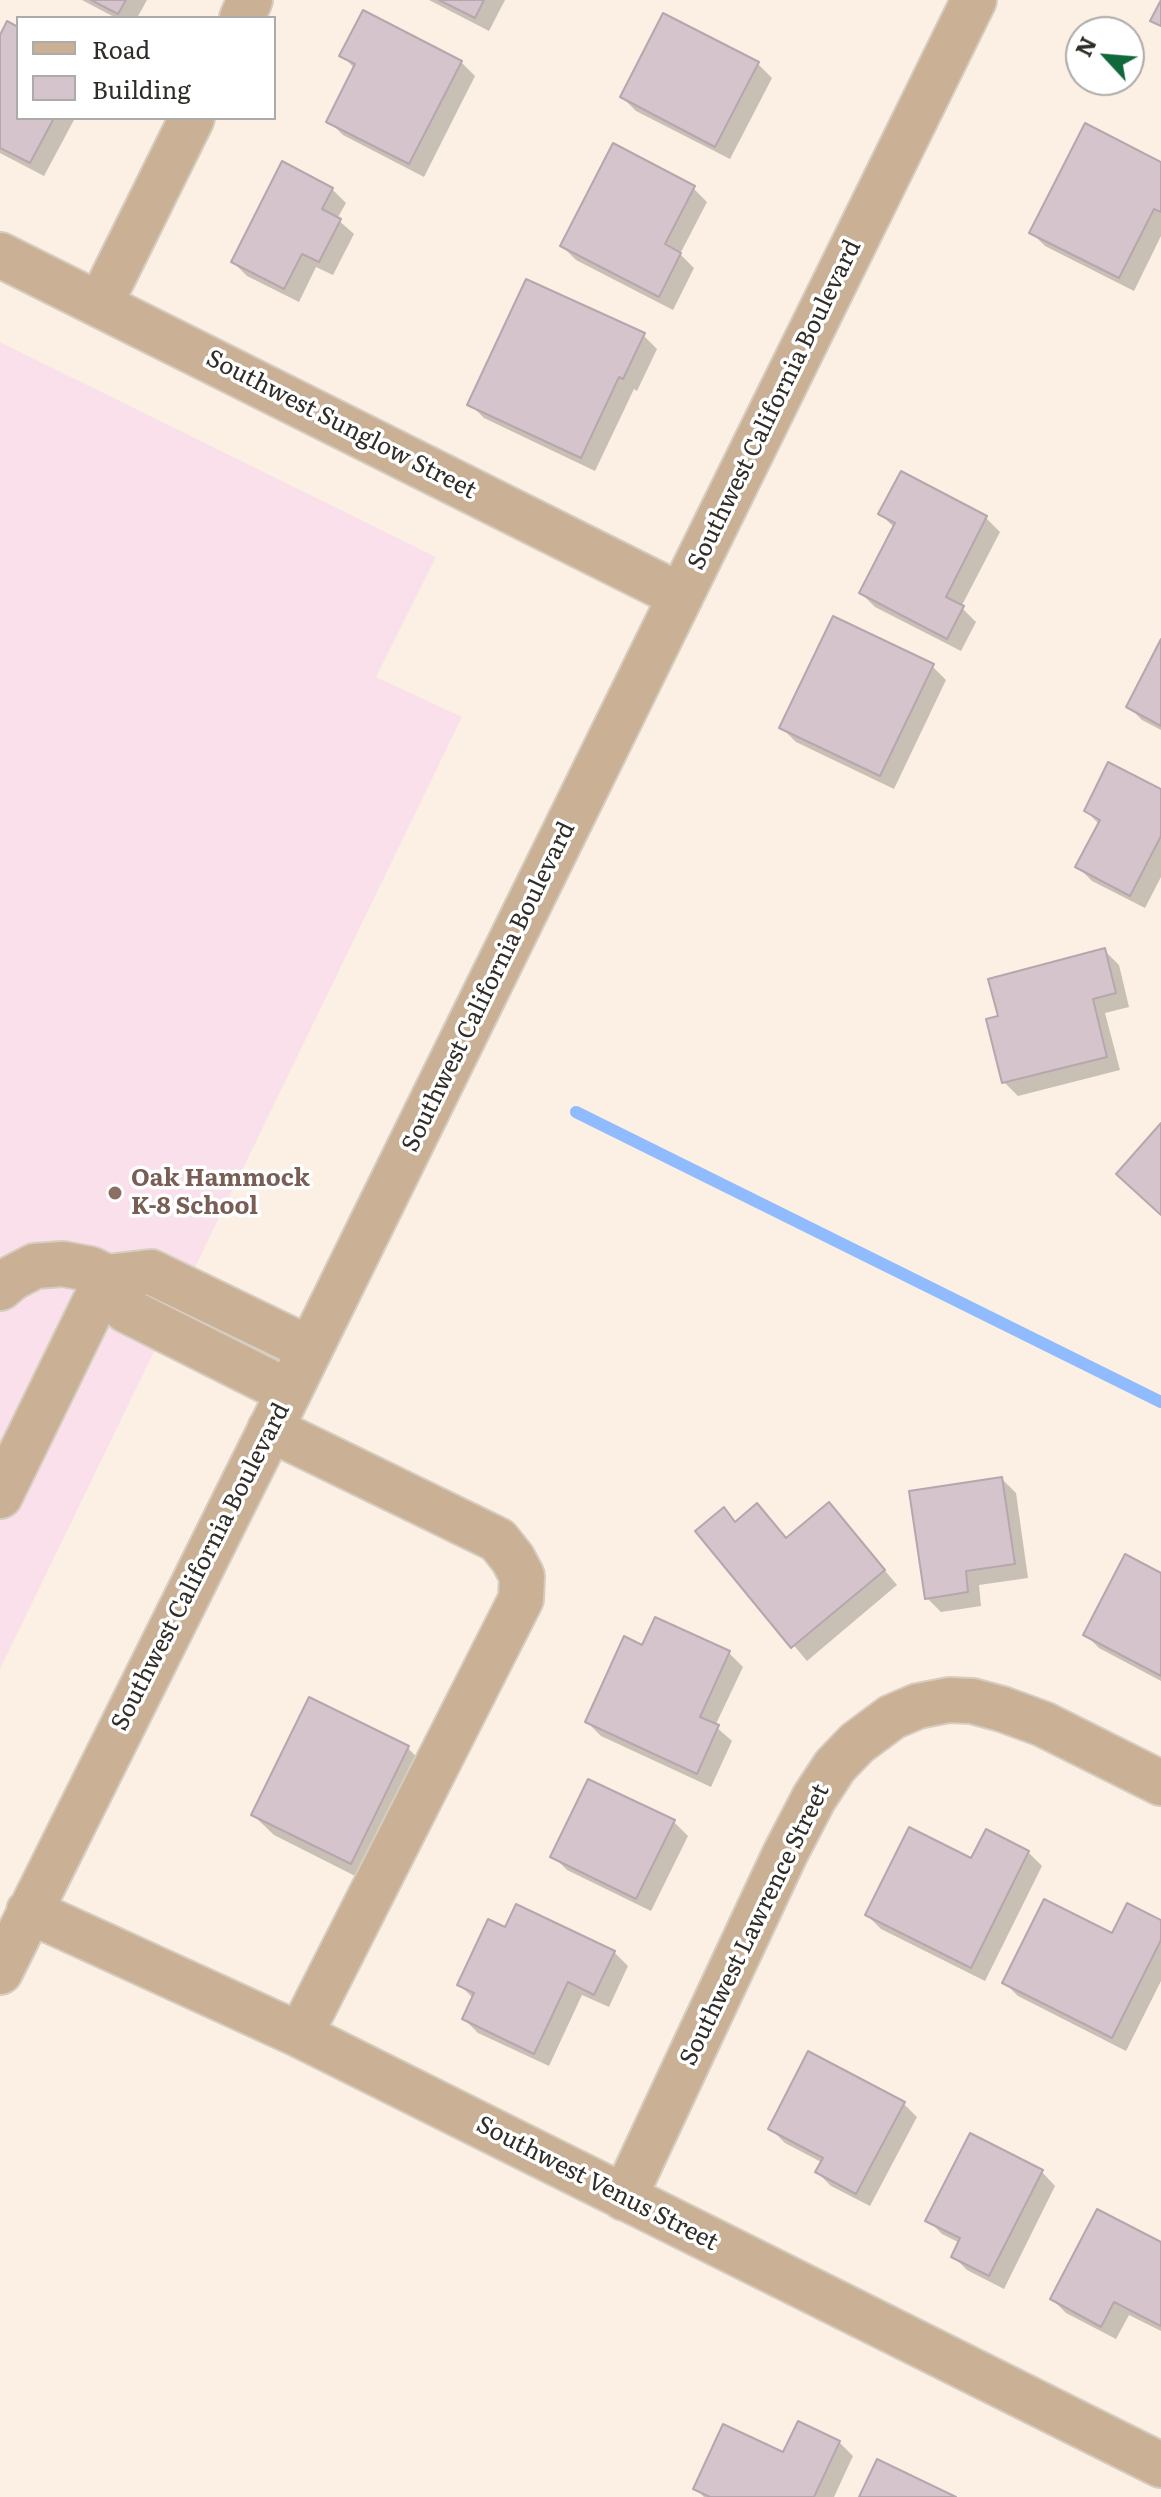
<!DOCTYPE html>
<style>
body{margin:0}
#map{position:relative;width:1161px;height:2497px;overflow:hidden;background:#fbf0e3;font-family:Literata,serif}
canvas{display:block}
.legend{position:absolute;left:16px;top:16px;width:260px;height:104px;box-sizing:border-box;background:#fff;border:2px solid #acaba9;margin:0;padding:10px 14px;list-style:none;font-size:24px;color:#302c27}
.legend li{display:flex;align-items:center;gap:16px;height:40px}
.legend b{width:40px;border:2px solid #acaba9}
.north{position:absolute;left:1065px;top:16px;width:80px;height:80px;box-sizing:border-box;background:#fff;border:2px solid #acaba9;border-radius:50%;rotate:296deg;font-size:22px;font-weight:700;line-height:32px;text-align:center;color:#302c27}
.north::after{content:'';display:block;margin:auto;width:28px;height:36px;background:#11683b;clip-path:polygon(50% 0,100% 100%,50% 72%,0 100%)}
</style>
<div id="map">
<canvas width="1161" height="2497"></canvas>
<ul class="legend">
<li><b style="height:10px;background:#cab095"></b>Road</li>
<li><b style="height:22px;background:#d5c4cc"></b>Building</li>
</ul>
<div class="north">N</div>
</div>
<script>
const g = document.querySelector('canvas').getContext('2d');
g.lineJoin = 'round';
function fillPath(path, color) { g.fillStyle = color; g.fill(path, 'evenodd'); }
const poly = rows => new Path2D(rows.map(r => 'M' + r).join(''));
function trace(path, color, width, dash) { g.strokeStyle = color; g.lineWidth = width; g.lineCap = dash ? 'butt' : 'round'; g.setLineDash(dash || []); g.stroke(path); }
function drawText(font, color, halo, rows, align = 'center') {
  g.font = font + ' Literata,serif'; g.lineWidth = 7; g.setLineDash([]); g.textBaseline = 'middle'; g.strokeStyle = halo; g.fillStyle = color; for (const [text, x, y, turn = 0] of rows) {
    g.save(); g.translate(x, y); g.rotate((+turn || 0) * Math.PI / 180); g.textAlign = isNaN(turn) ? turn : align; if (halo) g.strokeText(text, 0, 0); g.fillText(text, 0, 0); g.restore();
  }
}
fillPath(poly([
 [0,342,436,557,376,677,462,717,0,1669]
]), '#f9e0ea');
fillPath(poly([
 [82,0,147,0,137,18,116,18],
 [429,0,505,0,489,31],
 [18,29,18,118,75,118,44,176,0,153,0,39],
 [342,55,461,62,475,76,424,177,343,135,329,121,355,69],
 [758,64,772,78,730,159,636,111,622,97],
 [1161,164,1161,236,1134,291,1045,246,1031,232],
 [693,188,707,202,680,254,694,268,673,310,576,260,562,246],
 [332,189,346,203,337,219,354,234,333,275,316,267,299,302,247,276,233,262],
 [643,335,657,349,637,391,634,389,595,471,484,418,470,404],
 [901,474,986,518,1000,532,961,607,976,622,961,651,875,607,861,593,895,528,880,514],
 [1161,644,1161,730,1142,720,1128,706],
 [932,666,946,680,894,789,796,742,782,728],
 [1161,791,1161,877,1145,908,1092,881,1078,867,1100,825,1086,811],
 [1105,951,1119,965,1129,1007,1105,1013,1120,1070,1018,1096,1004,1082],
 [1002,1479,1016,1493,1028,1578,979,1585,981,1606,941,1612,927,1598],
 [829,1504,897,1585,807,1661,698,1532,724,1510,737,1523,757,1506,787,1539],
 [1161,1575,1161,1681,1099,1648,1085,1634],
 [643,1648,729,1653,743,1667,715,1726,732,1741,711,1787,601,1736,587,1722],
 [408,1748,428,1769,371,1884,274,1835,253,1815],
 [674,1822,688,1836,651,1911,567,1870,553,1856],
 [1028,1852,1042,1866,985,1981,881,1929,867,1915],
 [1161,1922,1161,1981,1126,2051,1018,1996,1004,1982],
 [506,1930,614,1952,628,1966,609,2007,582,1995,549,2066,478,2033,464,2019,474,1999,459,1984],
 [903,2103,917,2117,870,2206,831,2186,817,2172,823,2163,785,2143,771,2129],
 [1042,2172,1055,2186,1004,2289,967,2270,953,2256,960,2243,942,2234,928,2220],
 [1161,2245,1161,2331,1129,2315,1116,2339,1066,2313,1052,2299],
 [839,2442,853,2456,834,2497,704,2497,696,2489,784,2455]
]), '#0003');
trace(poly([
 [576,1112,1161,1402]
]), '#90bbfe', 12);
const building = poly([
 [91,0,126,0,118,14,91,0],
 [439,0,484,0,475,18,439,0],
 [1161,0,1161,26,1150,21,1161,0],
 [363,10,462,61,409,164,326,122,355,64,339,56,363,10],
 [663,13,759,62,715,147,620,97,663,13],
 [7,21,18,27,18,118,54,118,30,163,0,148,0,35,7,21],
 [1085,123,1161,162,1161,212,1154,209,1119,278,1029,233,1085,123],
 [613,143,695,186,665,244,681,253,659,297,560,246,613,143],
 [282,161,333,188,322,209,341,219,319,262,302,254,284,289,231,262,282,161],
 [526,279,645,333,623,379,619,377,581,458,467,405,526,279],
 [901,471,987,516,946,597,964,606,947,639,859,593,895,523,878,514,901,471],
 [833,616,934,664,880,776,779,728,833,616],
 [1161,639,1161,726,1126,707,1161,639],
 [1108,762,1161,789,1161,836,1130,896,1075,867,1100,820,1084,811,1108,762],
 [1105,948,1116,993,1093,999,1107,1057,1002,1083,986,1019,998,1016,988,979,1105,948],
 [1161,1123,1161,1215,1116,1174,1161,1123],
 [1002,1477,1015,1564,966,1571,968,1592,925,1599,909,1491,1002,1477],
 [829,1502,885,1570,791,1648,695,1531,724,1507,735,1522,757,1503,786,1538,829,1502],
 [1125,1554,1161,1573,1161,1676,1083,1635,1125,1554],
 [655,1617,730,1651,700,1717,719,1725,697,1774,585,1722,624,1636,642,1645,655,1617],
 [309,1697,409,1746,351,1864,251,1815,309,1697],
 [588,1779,675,1820,636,1899,550,1857,588,1779],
 [909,1827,971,1858,986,1829,1029,1851,971,1968,865,1915,909,1827],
 [1044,1899,1112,1933,1127,1903,1161,1920,1161,1940,1112,2038,1002,1983,1044,1899],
 [516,1904,615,1951,594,1995,568,1982,534,2054,462,2019,474,1993,457,1985,488,1919,505,1927,516,1904],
 [808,2051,905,2102,856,2194,815,2172,823,2158,768,2129,808,2051],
 [970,2133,1043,2170,989,2276,951,2257,960,2238,925,2221,970,2133],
 [1097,2209,1161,2242,1161,2326,1114,2302,1101,2327,1050,2299,1097,2209],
 [798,2421,840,2441,814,2497,710,2497,693,2489,723,2424,783,2452,798,2421],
 [877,2459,956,2497,859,2497,877,2459]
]);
fillPath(building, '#d5c4cc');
trace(building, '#b6a6ae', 2);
const minor = poly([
 [242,18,250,0],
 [0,255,681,596],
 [100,304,192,118],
 [107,1277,126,1310,289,1392],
 [0,1288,12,1278,35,1266,63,1264,90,1269,107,1277,151,1272,310,1349],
 [270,1429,498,1540,513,1559,522,1576,521,1599,300,2035],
 [0,1496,107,1277],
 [29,1911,300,2035,1161,2465],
 [0,1972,289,1392,974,0],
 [624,2198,785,1854,814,1798,835,1766,857,1743,892,1717,918,1706,949,1700,972,1701,1002,1709,1043,1724,1161,1783]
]);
trace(minor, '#d6cdc1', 48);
trace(minor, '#cab095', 44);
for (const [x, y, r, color] of [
 [115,1193,8,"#8d6e63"]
]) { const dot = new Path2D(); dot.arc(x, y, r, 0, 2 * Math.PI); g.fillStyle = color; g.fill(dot); trace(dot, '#fff', 3); }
drawText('24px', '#302c27', '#fff', [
 ["Southwest California Boulevard",775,405,-64],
 ["Southwest Sunglow Street",341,425,27],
 ["Southwest California Boulevard",489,987,-64],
 ["Southwest California Boulevard",201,1567,-63],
 ["Southwest Lawrence Street",755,1925,-64],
 ["Southwest Venus Street",597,2184,27]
]);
drawText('bold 24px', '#785e54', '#fff', [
 ["Oak Hammock",131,1179],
 ["K-8 School",131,1207]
], 'left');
</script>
